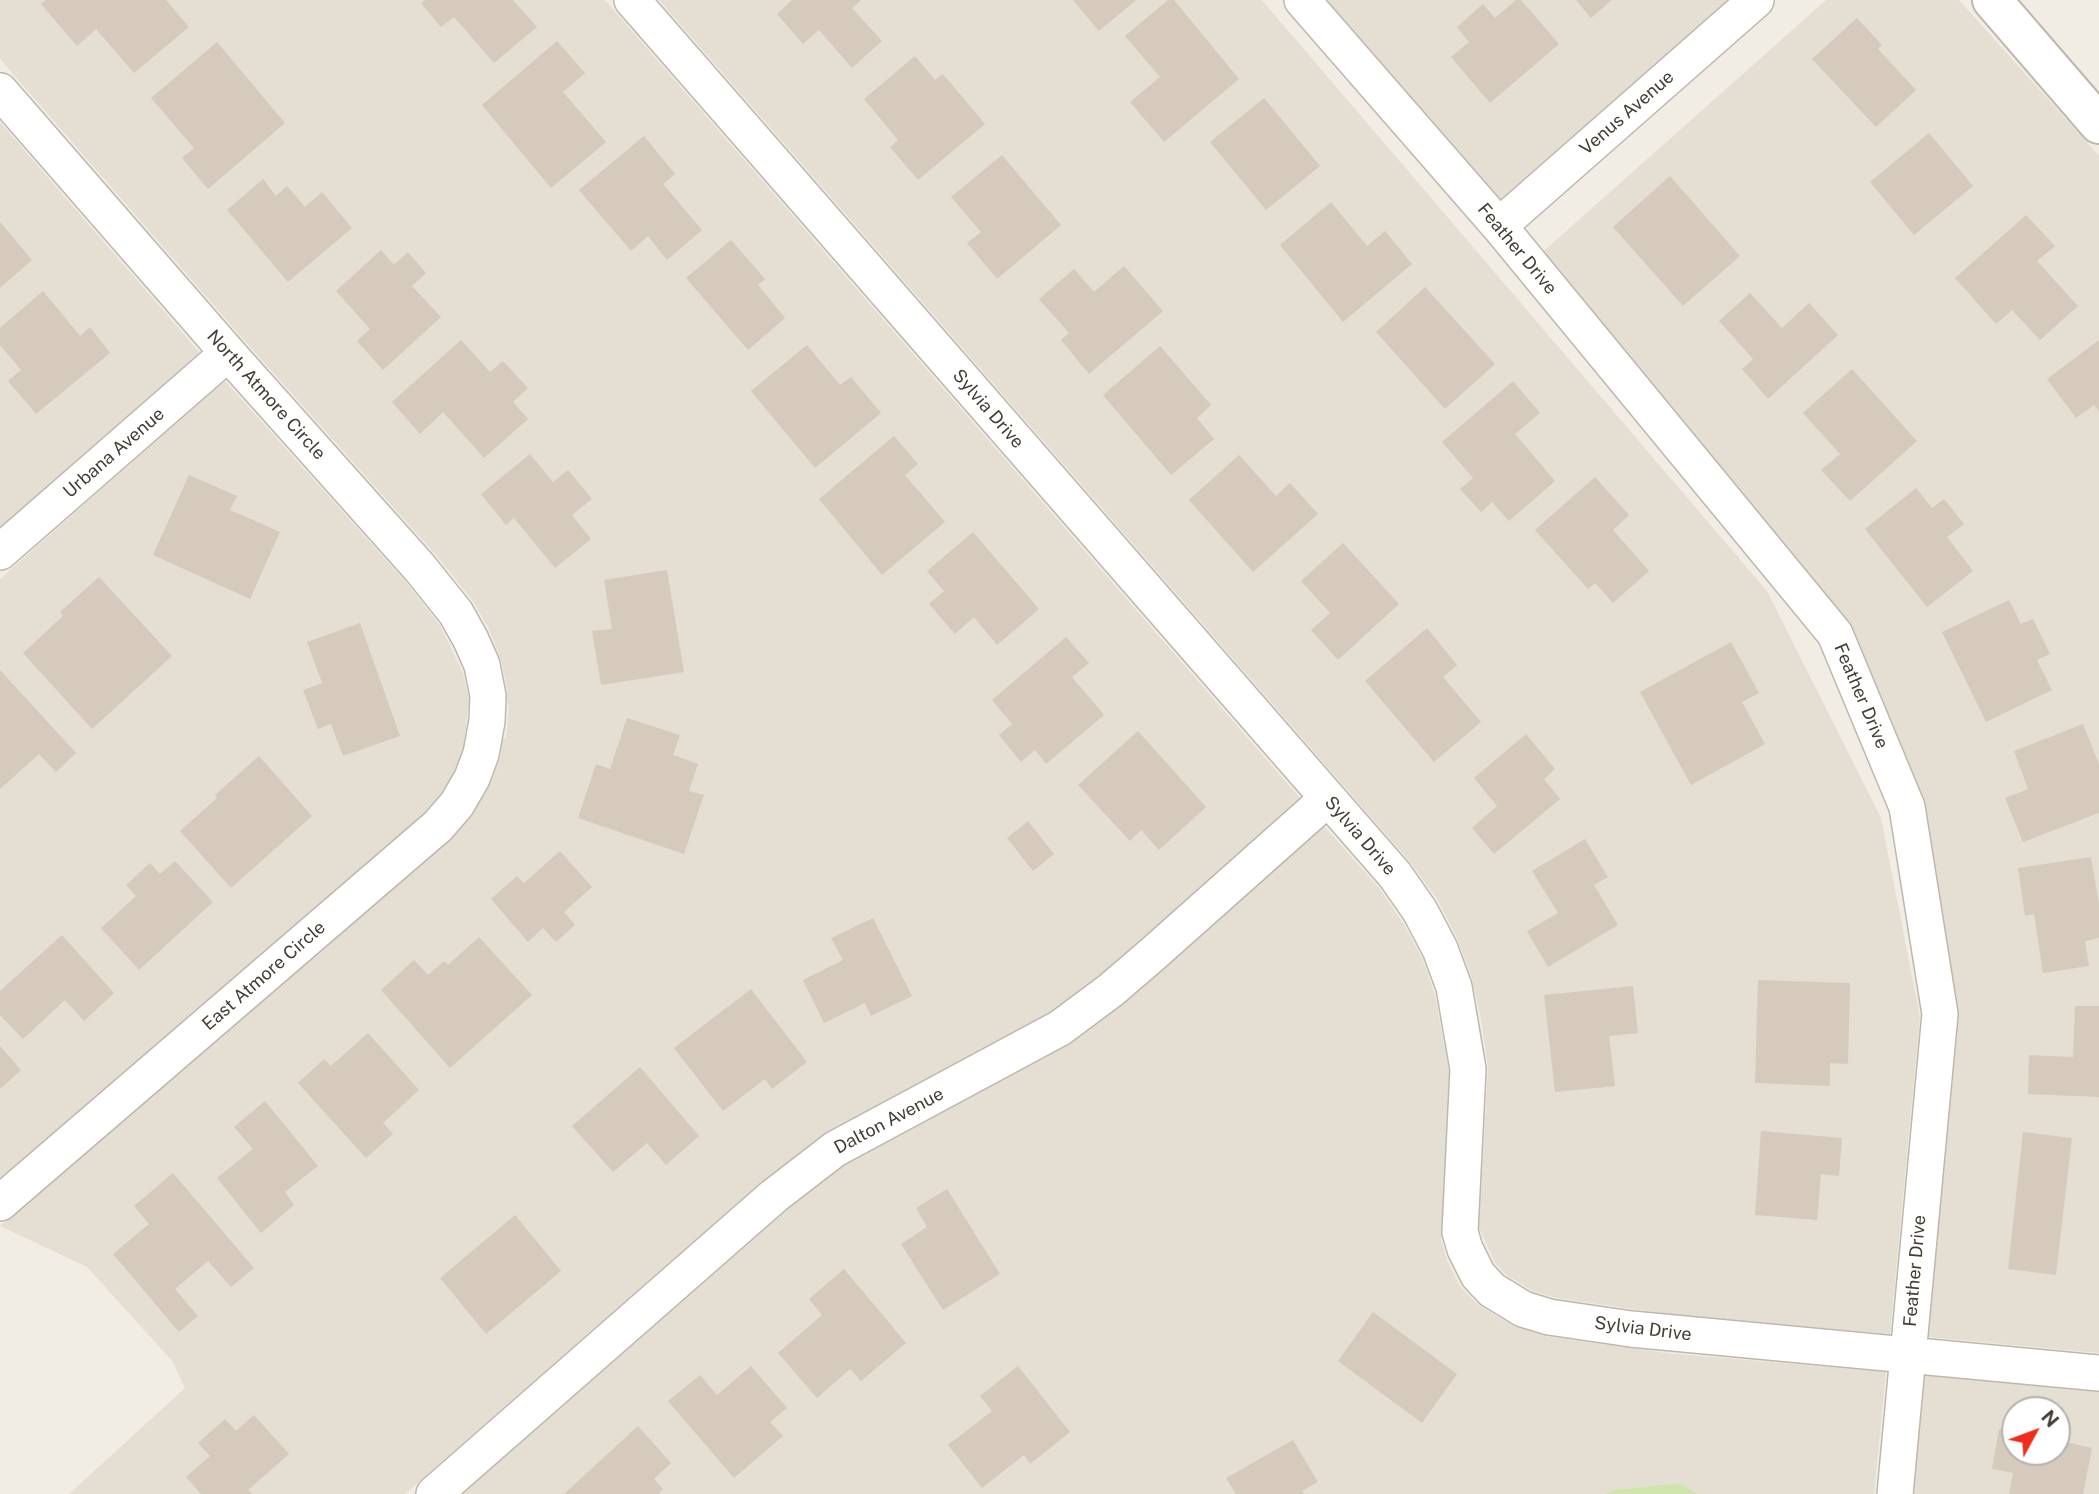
<!DOCTYPE html>
<style>
body{margin:0}
#map{position:relative;width:2099px;height:1494px;overflow:hidden;background:#f2ede4;font-family:"Public Sans",sans-serif}
canvas{display:block}
.north{position:absolute;left:2001px;top:1396px;width:70px;height:70px;box-sizing:border-box;background:#fff;border:2px solid #b4b1ae;border-radius:50%;rotate:49deg;font-size:19px;font-weight:700;line-height:28px;text-align:center;color:#433d34}
.north::after{content:'';display:block;margin:auto;width:24px;height:32px;background:#f22c1a;clip-path:polygon(50% 0,100% 100%,50% 72%,0 100%)}
</style>
<div id="map">
<canvas width="2099" height="1494"></canvas>
<div class="north">N</div>
</div>
<script>
const g = document.querySelector('canvas').getContext('2d');
g.lineJoin = 'round';
function fillPath(path, color) { g.fillStyle = color; g.fill(path, 'evenodd'); }
const poly = rows => new Path2D(rows.map(r => 'M' + r).join(''));
function trace(path, color, width, dash) { g.strokeStyle = color; g.lineWidth = width; g.lineCap = dash ? 'butt' : 'round'; g.setLineDash(dash || []); g.stroke(path); }
function drawText(font, color, halo, rows, align = 'center') {
  g.font = font + ' "Public Sans",sans-serif'; g.lineWidth = 7; g.setLineDash([]); g.textBaseline = 'middle'; g.strokeStyle = halo; g.fillStyle = color; for (const [text, x, y, turn = 0] of rows) {
    g.save(); g.translate(x, y); g.rotate((+turn || 0) * Math.PI / 180); g.textAlign = isNaN(turn) ? turn : align; if (halo) g.strokeText(text, 0, 0); g.fillText(text, 0, 0); g.restore();
  }
}
fillPath(poly([
 [0,0,605,0,1300,798,1100,976,1051,1013,827,1132,762,1183,405,1494,69,1494,185,1388,172,1361,87,1267,0,1226,453,837,473,812,491,783,500,759,503,739,506,738,509,704,507,703,507,690,501,660,489,629,472,600,436,555,243,339,0,59],
 [659,0,1262,0,1767,591,1881,818,1920,1017,1890,1334,1675,1315,1556,1298,1533,1291,1506,1275,1495,1263,1479,1228,1488,1067,1481,1019,1472,979,1457,938,1437,899,1411,863],
 [1316,0,1772,0,1514,230],
 [1826,0,1959,0,2099,156,2099,1353,1928,1337,1959,1013,1918,800,1799,567,1537,257],
 [0,122,200,353,0,531],
 [224,380,405,581,440,625,463,673,469,700,463,751,455,772,441,794,425,813,0,1179,0,579],
 [1324,826,1379,888,1403,923,1422,958,1435,995,1449,1072,1441,1240,1447,1260,1460,1286,1477,1304,1511,1325,1544,1336,1666,1353,1886,1372,1874,1494,1698,1494,1679,1483,1613,1490,1605,1494,459,1494,785,1210,844,1164,1071,1043,1123,1004],
 [1925,1375,2099,1392,2099,1494,1913,1494],
 [2015,1410,2057,1410,2057,1452,2015,1452]
]), '#e5ded3');
fillPath(poly([
 [1679,1483,1698,1494,1605,1494,1613,1490]
]), '#d0e5ae');
fillPath(poly([
 [46,0,166,0,189,27,134,73,96,29,77,46,41,4],
 [425,0,513,0,537,27,494,63,454,17,441,27,421,3],
 [792,0,861,0,852,8,882,41,852,68,819,30,803,44,777,14],
 [1073,0,1136,0,1099,31],
 [1168,0,1174,0,1239,79,1164,142,1130,102,1160,77,1125,36],
 [1516,0,1521,0,1559,44,1490,103,1451,57,1469,42,1457,27,1483,4,1495,18],
 [1576,0,1612,0,1591,18],
 [1857,18,1882,45,1878,49,1916,90,1876,127,1812,59],
 [557,41,585,73,563,92,606,142,551,188,482,105],
 [217,42,285,123,208,189,182,158,194,148,151,98],
 [915,56,935,80,943,74,985,124,918,180,890,147,898,140,864,99],
 [1264,98,1320,166,1266,210,1210,142],
 [1929,133,1973,186,1914,235,1870,182],
 [644,136,675,174,663,184,702,230,667,260,648,236,631,251,579,190],
 [1002,155,1061,225,997,279,967,243,981,232,951,197],
 [1670,176,1740,256,1683,306,1613,227],
 [263,179,276,196,287,186,305,207,322,192,352,228,288,282,227,210],
 [1331,202,1367,246,1385,231,1412,264,1343,322,1280,245],
 [2026,215,2055,246,2037,261,2078,306,2040,340,2012,310,1996,324,1955,278],
 [0,222,32,260,0,288],
 [731,240,765,279,758,285,785,318,748,350,686,278],
 [381,250,394,265,408,252,426,273,412,286,441,317,383,370,357,341,370,329,336,291],
 [1124,266,1163,311,1089,374,1061,340,1069,333,1039,299,1074,269,1094,292],
 [1425,287,1495,364,1445,409,1376,332],
 [43,291,80,336,90,327,110,353,36,414,8,381,21,370,0,345,0,328],
 [1750,293,1782,328,1809,303,1838,335,1768,399,1742,369,1753,359,1719,321],
 [461,340,490,372,503,361,528,388,513,402,528,419,484,458,443,412,420,434,392,402],
 [2099,340,2099,411,2094,405,2076,418,2047,379],
 [807,345,840,385,851,377,881,413,815,468,751,391],
 [1160,346,1211,405,1197,418,1214,439,1171,475,1103,395],
 [1852,369,1917,441,1850,501,1821,470,1840,454,1803,413],
 [1513,381,1540,413,1515,434,1555,481,1509,521,1492,502,1481,512,1460,489,1473,478,1442,442],
 [894,436,918,464,905,475,945,522,882,575,819,499],
 [530,454,553,482,568,470,592,499,572,515,591,539,555,568,514,518,506,525,481,494],
 [1239,455,1276,496,1290,483,1318,514,1253,572,1189,500],
 [189,475,237,496,230,510,280,532,250,599,153,555],
 [1595,477,1629,515,1613,530,1649,571,1613,603,1595,583,1588,589,1535,530],
 [1916,488,1932,508,1944,499,1964,524,1947,537,1973,571,1927,607,1865,529],
 [973,532,1039,609,997,645,974,617,955,634,929,604,944,591,927,571],
 [1343,543,1399,604,1338,660,1311,630,1330,613,1301,581],
 [667,570,684,672,601,685,592,631,612,629,604,580],
 [99,577,172,656,92,729,23,653,63,616,60,612],
 [2009,600,2021,624,2033,619,2050,654,2037,660,2052,690,1986,722,1942,632],
 [360,623,400,736,343,756,331,724,318,729,303,690,322,683,307,642],
 [1427,628,1457,665,1443,677,1481,722,1434,762,1365,681],
 [1066,637,1089,663,1072,677,1104,715,1046,764,1035,750,1021,762,999,735,1012,724,992,700],
 [1731,642,1759,693,1742,702,1765,744,1691,785,1640,692],
 [0,670,76,753,56,772,39,754,0,789],
 [627,718,680,735,673,755,698,764,689,791,704,795,684,854,578,818,596,764,610,769],
 [2083,724,2099,764,2099,813,2023,842,2005,798,2028,789,2014,751],
 [1138,731,1206,807,1159,850,1141,830,1130,841,1078,785],
 [1526,734,1555,769,1544,779,1560,799,1494,854,1472,828,1497,806,1474,778],
 [259,756,312,816,231,888,180,831,217,798,215,795],
 [1028,821,1054,854,1033,871,1007,838],
 [1585,839,1608,877,1594,885,1618,925,1548,967,1527,931,1558,913,1532,871],
 [560,851,592,887,564,912,575,925,556,942,543,928,528,942,491,899,517,876,524,883],
 [2091,857,2099,904,2099,938,2085,941,2089,966,2043,973,2034,914,2025,916,2018,868],
 [175,861,213,902,139,970,101,928,136,896,126,885,150,863,160,874],
 [873,918,912,996,871,1016,865,1003,824,1023,803,980,843,960,831,938],
 [62,935,114,993,84,1021,65,1000,23,1039,0,1015,0,991],
 [479,937,532,995,450,1068,381,990,414,960,428,975,444,961,448,965],
 [1758,980,1850,983,1848,1064,1830,1063,1830,1086,1755,1083],
 [1633,986,1638,1033,1609,1036,1615,1086,1555,1092,1544,995],
 [751,989,807,1062,772,1089,765,1079,723,1111,674,1048],
 [2075,1006,2099,1006,2099,1097,2028,1094,2029,1055,2073,1057],
 [368,1033,419,1090,383,1123,393,1134,366,1158,298,1083,324,1059,331,1066],
 [0,1046,21,1070,0,1089],
 [640,1067,699,1136,666,1165,647,1143,613,1172,572,1126],
 [265,1101,318,1166,285,1192,294,1205,261,1233,217,1178,253,1149,234,1127],
 [1761,1131,1842,1138,1839,1176,1821,1174,1817,1220,1755,1215],
 [2023,1132,2072,1138,2056,1275,2008,1269],
 [173,1173,254,1268,231,1287,208,1261,175,1289,198,1316,179,1332,113,1254,149,1224,134,1206],
 [947,1189,1000,1274,943,1310,901,1244,927,1227,916,1208],
 [515,1215,561,1271,486,1334,440,1278],
 [844,1269,906,1343,861,1381,850,1369,817,1398,778,1353,822,1315,809,1299],
 [1373,1312,1457,1374,1422,1423,1338,1361],
 [751,1366,787,1408,770,1422,783,1436,734,1478,668,1401,700,1375,717,1395],
 [1018,1366,1070,1432,1030,1464,1024,1455,982,1488,948,1445,992,1411,980,1396],
 [254,1415,289,1454,248,1490,252,1494,201,1494,186,1477,210,1456,198,1443,225,1419,236,1431],
 [638,1426,671,1463,654,1479,663,1489,658,1494,564,1494],
 [1999,1429,2015,1432,2015,1452,2057,1452,2057,1440,2092,1448,2083,1494,2009,1494,2013,1473,1992,1469],
 [1293,1440,1318,1482,1302,1491,1304,1494,1236,1494,1226,1478]
]), '#d6cabd');
const minor = poly([
 [632,0,1395,875,1420,911,1440,949,1454,987,1468,1069,1460,1232,1465,1249,1478,1275,1492,1290,1523,1309,1549,1317,1631,1329,2099,1373],
 [1302,0,1499,226,1835,634,1907,807,1940,1014,1895,1494],
 [0,91,228,353,420,568,456,613,471,640,482,665,488,696,487,721,481,754,472,778,457,804,438,826,0,1203],
 [1499,226,1756,0],
 [0,552,228,353],
 [434,1494,774,1196,835,1149,1060,1028,1111,990,1154,953,1327,799]
]);
const tertiary = poly([
 [1992,0,2099,124]
]);
trace(minor, '#bfb7aa', 38);
trace(tertiary, '#bfb7aa', 42);
trace(minor, '#fff', 35);
trace(tertiary, '#fff', 38);
drawText('18px', '#433d34', '#fff', [
 ["Venus Avenue",1627,113,-41],
 ["Feather Drive",1517,249,50],
 ["North Atmore Circle",266,395,48],
 ["Sylvia Drive",988,409,49],
 ["Urbana Avenue",114,453,-41],
 ["Feather Drive",1861,696,67],
 ["Sylvia Drive",1360,836,49],
 ["East Atmore Circle",264,976,-41],
 ["Dalton Avenue",889,1121,-28],
 ["Feather Drive",1915,1271,-85],
 ["Sylvia Drive",1643,1329,7]
]);
</script>
